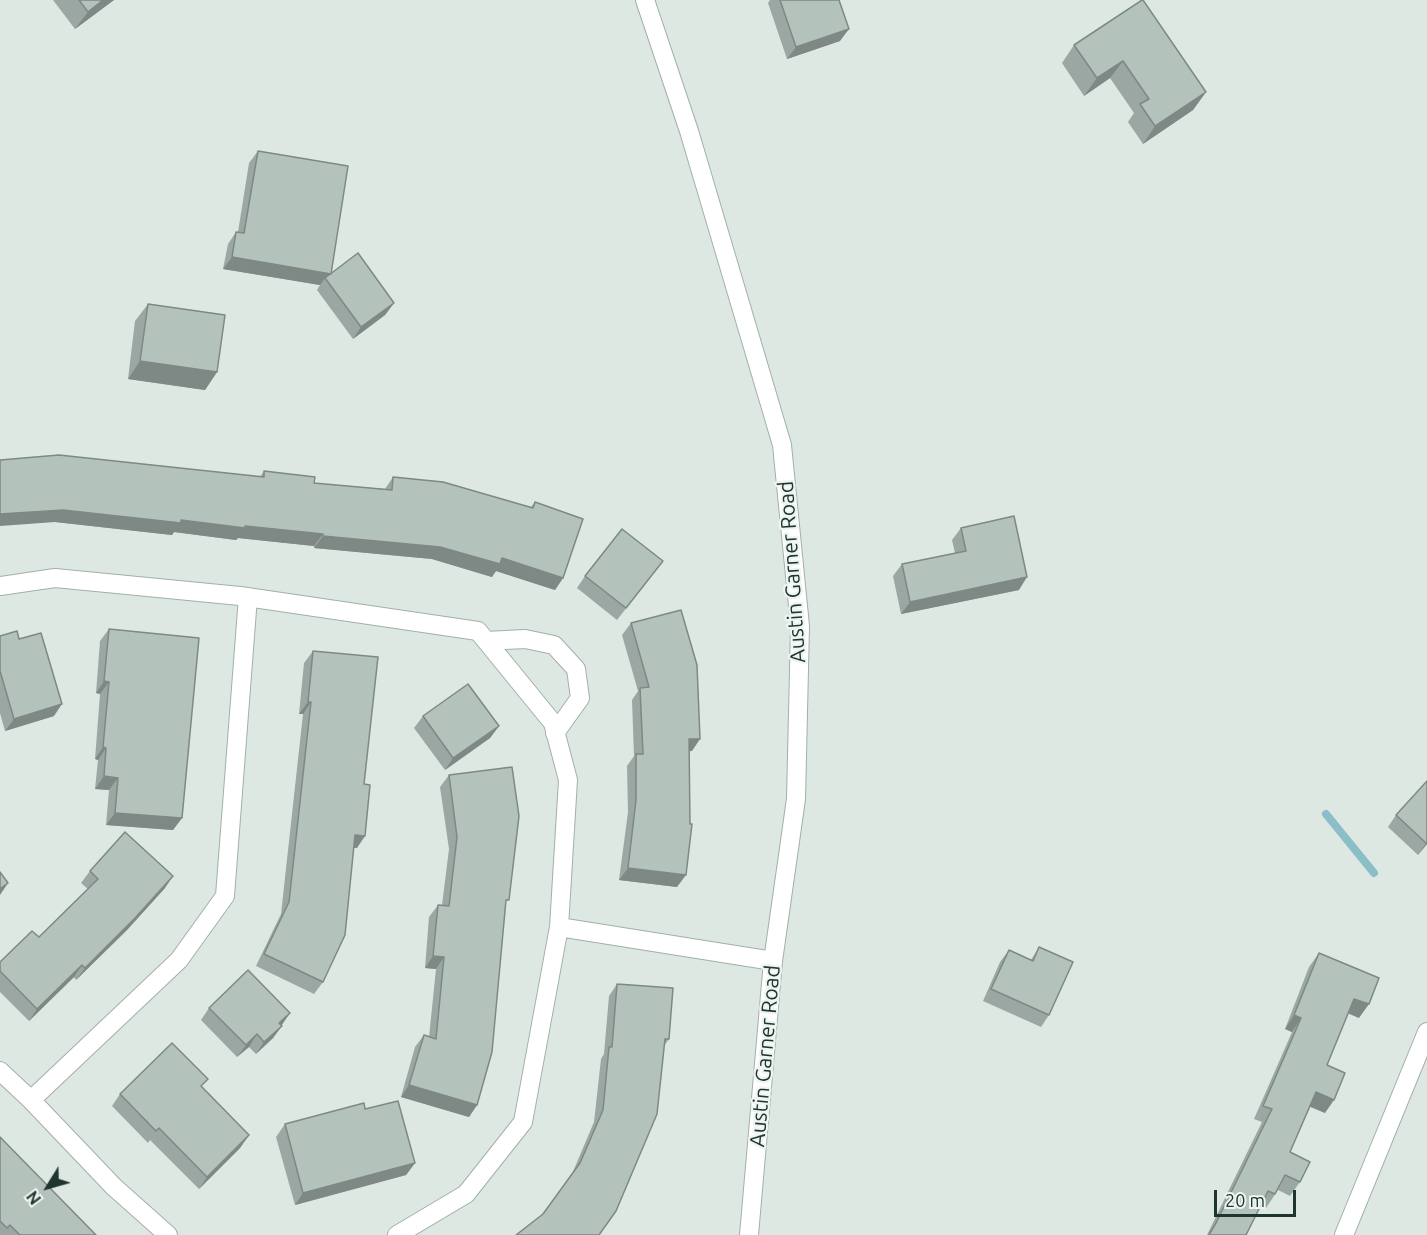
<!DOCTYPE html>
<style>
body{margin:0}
#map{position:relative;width:1427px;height:1235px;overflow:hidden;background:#dee8e3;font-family:Ubuntu,sans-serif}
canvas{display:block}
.north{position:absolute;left:18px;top:1157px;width:60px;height:60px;-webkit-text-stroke:4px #eef5f1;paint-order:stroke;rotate:233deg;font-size:16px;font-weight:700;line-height:24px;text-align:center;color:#213530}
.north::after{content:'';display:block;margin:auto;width:21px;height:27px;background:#213530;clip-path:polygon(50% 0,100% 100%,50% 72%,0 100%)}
.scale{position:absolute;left:1214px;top:1190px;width:82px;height:27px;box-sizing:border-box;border:3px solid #213530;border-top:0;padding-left:8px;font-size:18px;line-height:21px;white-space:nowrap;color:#213530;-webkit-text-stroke:4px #eef5f1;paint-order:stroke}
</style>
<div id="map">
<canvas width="1427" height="1235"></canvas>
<div class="north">N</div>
<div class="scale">20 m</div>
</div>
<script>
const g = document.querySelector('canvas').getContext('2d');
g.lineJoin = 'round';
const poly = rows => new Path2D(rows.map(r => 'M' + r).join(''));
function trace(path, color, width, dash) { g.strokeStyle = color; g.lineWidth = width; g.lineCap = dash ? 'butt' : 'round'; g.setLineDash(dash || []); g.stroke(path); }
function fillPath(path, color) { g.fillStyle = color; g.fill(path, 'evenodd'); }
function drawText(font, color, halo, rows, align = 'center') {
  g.font = font + ' Ubuntu,sans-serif'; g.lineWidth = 4.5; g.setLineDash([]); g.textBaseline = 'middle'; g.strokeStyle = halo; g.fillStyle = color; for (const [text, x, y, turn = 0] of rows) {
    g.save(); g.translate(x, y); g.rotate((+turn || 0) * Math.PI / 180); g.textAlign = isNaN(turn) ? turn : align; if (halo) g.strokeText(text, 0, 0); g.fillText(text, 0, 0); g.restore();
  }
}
trace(poly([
 [1326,814,1374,873]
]), '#8cbec7', 8);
const minor = poly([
 [0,586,55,578,240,596,478,631,553,723,568,780,559,927,523,1122,466,1194,397,1235],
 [486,641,525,639,554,645,576,669,580,698,555,733],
 [559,927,773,961],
 [0,1071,31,1100,114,1187,168,1235],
 [31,1100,179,960,225,896,248,597],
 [1344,1235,1427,1032]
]);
const tertiary = poly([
 [645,0,689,131,782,445,800,626,796,799,773,961,749,1235]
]);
trace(minor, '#a2afaa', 20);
trace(tertiary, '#a2afaa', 20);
trace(minor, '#fff', 18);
trace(tertiary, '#fff', 18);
fillPath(poly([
 [53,0,114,0,75,29],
 [770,0,839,0,840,41,787,59,768,3],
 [1142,0,1206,92,1193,110,1143,144,1128,122,1134,113,1110,78,1084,96,1062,63,1074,45],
 [258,151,330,274,394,303,385,315,353,339,317,290,320,285,223,269,228,244,236,232,238,232,249,163],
 [148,304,217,372,205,390,128,379,135,321],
 [264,471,314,483,385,489,393,477,531,507,535,502,563,578,555,590,496,571,492,577,432,559,314,548,314,546,238,538,236,540,174,532,172,535,55,522,260,477],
 [961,528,1019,590,901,614,893,576,902,564,955,553,952,540],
 [663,561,617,620,577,588,585,576],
 [631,623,692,751,689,751,677,887,619,880,628,812,627,766,634,756,632,700,638,691,622,635],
 [109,629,182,818,173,830,106,825,109,790,95,789,98,760,95,759,100,694,96,693,100,641],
 [0,636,19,639,54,716,5,731,0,713],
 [313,651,357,848,354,848,323,982,314,994,256,966,281,914,303,714,299,714,304,663],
 [423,716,499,726,490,738,445,770,414,728],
 [449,775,505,906,477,1105,469,1117,401,1097,415,1047,424,1035,429,1037,436,969,425,968,429,917,438,905,442,905,449,849,440,787],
 [1427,781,1427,844,1418,855,1388,827,1396,815],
 [90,871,165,888,127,930,76,980,74,977,29,1021,0,992,0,962,39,937,88,889,81,883],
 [1039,947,1049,1015,1041,1027,983,1001,1000,962,1009,950,1031,960],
 [1319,953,1359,1018,1348,1013,1327,1065,1325,1113,1310,1107,1290,1152,1300,1182,1290,1196,1278,1190,1266,1208,1261,1205,1246,1235,1207,1235,1262,1122,1254,1119,1292,1032,1285,1029,1309,967],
 [617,984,669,1039,664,1046,616,1211,543,1214,572,1174,594,1122,601,1059,604,1054,609,996],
 [209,1008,290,1013,273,1038,256,1054,249,1047,237,1057,201,1020],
 [202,1088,249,1135,240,1148,199,1189,150,1140,148,1143,112,1106,120,1094],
 [365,1109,415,1163,406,1175,295,1205,276,1137,285,1124],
 [0,1137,96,1235,0,1235]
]), '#9ba7a2');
fillPath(poly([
 [103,0,114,0,75,29,88,12],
 [849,29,840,41,787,59,796,47],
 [1123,61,1110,78,1084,96,1097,78],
 [1206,92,1193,110,1143,144,1155,126],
 [232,257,331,274,325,278,320,285,223,269],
 [394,303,385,315,353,339,361,327],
 [140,361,217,372,205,390,128,379],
 [63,510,245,526,323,534,314,546,238,538,236,540,174,532,172,535,55,522,0,526,0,514],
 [323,536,440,547,502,558,563,578,555,590,496,571,492,577,432,559,314,548],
 [1027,577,1019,590,901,614,910,602],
 [104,681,109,682,100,694,96,693],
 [308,702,311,702,303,714,299,714],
 [62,704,54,716,5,731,14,719],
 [499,726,490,738,445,770,453,758],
 [689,739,700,739,692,751,680,752],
 [103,747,106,748,98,760,95,759],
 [104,776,118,778,109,790,95,789],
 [115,813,182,818,173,830,106,825],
 [355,835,365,836,357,848,346,847],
 [1427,842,1427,844,1418,855],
 [628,868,686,875,677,887,619,880],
 [173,876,165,888,127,930,76,980,85,968],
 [8,883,0,895,0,889],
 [433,956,444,957,436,969,425,968],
 [82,965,74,977,29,1021,37,1009],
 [1354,999,1369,1004,1359,1018,1345,1012],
 [290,1013,281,1026,279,1023],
 [1294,1015,1301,1018,1292,1032,1285,1029],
 [282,1026,273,1038,256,1054,264,1042],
 [257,1034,249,1047,237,1057,246,1045],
 [409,1085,477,1105,469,1117,401,1097],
 [1316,1092,1334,1100,1325,1113,1307,1105],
 [249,1135,240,1148,199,1189,207,1177],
 [415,1163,406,1175,295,1205,303,1193]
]), '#7e8884');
const building = poly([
 [79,0,103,0,88,12,79,0],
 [780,0,839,0,849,29,796,47,780,0],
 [1142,0,1143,0,1206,92,1155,126,1140,104,1149,99,1123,61,1097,78,1074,45,1142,0],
 [258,151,348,166,331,274,232,257,236,232,244,233,258,151],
 [358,253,394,303,361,327,325,278,358,253],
 [148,304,225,315,217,372,140,361,148,304],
 [59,455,264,477,264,471,315,477,314,483,392,490,393,477,443,482,533,508,535,502,583,519,563,578,502,558,500,564,440,547,323,536,323,534,245,526,245,528,181,520,181,523,63,510,0,514,0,460,59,455],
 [1014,516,1027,577,910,602,902,564,966,551,961,528,1014,516],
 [622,529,663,561,626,608,585,576,622,529],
 [681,610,697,665,700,739,689,739,690,824,692,824,686,875,628,868,636,800,636,754,643,754,640,688,649,687,631,623,681,610],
 [109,629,199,638,182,818,115,813,118,778,104,776,106,748,103,747,109,682,104,681,109,629],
 [17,631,19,639,41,633,62,704,14,719,0,671,0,636,17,631],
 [313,651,378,657,364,784,370,785,365,836,355,835,345,935,323,982,264,954,289,902,311,702,308,702,313,651],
 [468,684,499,726,453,758,423,716,468,684],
 [512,767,519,816,509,900,506,900,492,1052,477,1105,409,1085,424,1035,436,1039,444,957,433,956,438,905,449,906,457,837,449,775,512,767],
 [1427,781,1427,842,1426,843,1396,815,1427,781],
 [125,832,173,876,135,918,85,968,82,965,37,1009,0,971,0,962,32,931,39,937,98,879,90,871,125,832],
 [0,872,8,883,0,889,0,872],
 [1039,947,1073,962,1049,1015,991,989,1009,950,1033,961,1039,947],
 [1319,953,1379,978,1369,1004,1354,999,1327,1065,1345,1073,1334,1100,1316,1092,1290,1152,1310,1162,1300,1182,1285,1175,1275,1194,1268,1191,1246,1235,1209,1235,1216,1223,1272,1109,1263,1106,1301,1018,1294,1015,1319,953],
 [248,970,290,1013,279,1023,282,1026,264,1042,257,1034,246,1045,209,1008,248,970],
 [617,984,673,988,669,1039,665,1039,657,1114,616,1211,599,1235,516,1235,543,1214,580,1163,603,1110,609,1047,612,1047,617,984],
 [172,1043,208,1079,201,1086,249,1135,207,1177,159,1128,156,1131,120,1094,172,1043],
 [398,1101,415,1163,303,1193,285,1124,364,1103,365,1109,398,1101],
 [0,1137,96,1235,20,1235,10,1225,7,1228,0,1221,0,1137]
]);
fillPath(building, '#b4c2bc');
trace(building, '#7e8884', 1.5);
drawText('21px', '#213530', '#eef5f1', [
 ["Austin Garner Road",792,572,-94],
 ["Austin Garner Road",765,1056,-85]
]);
</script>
